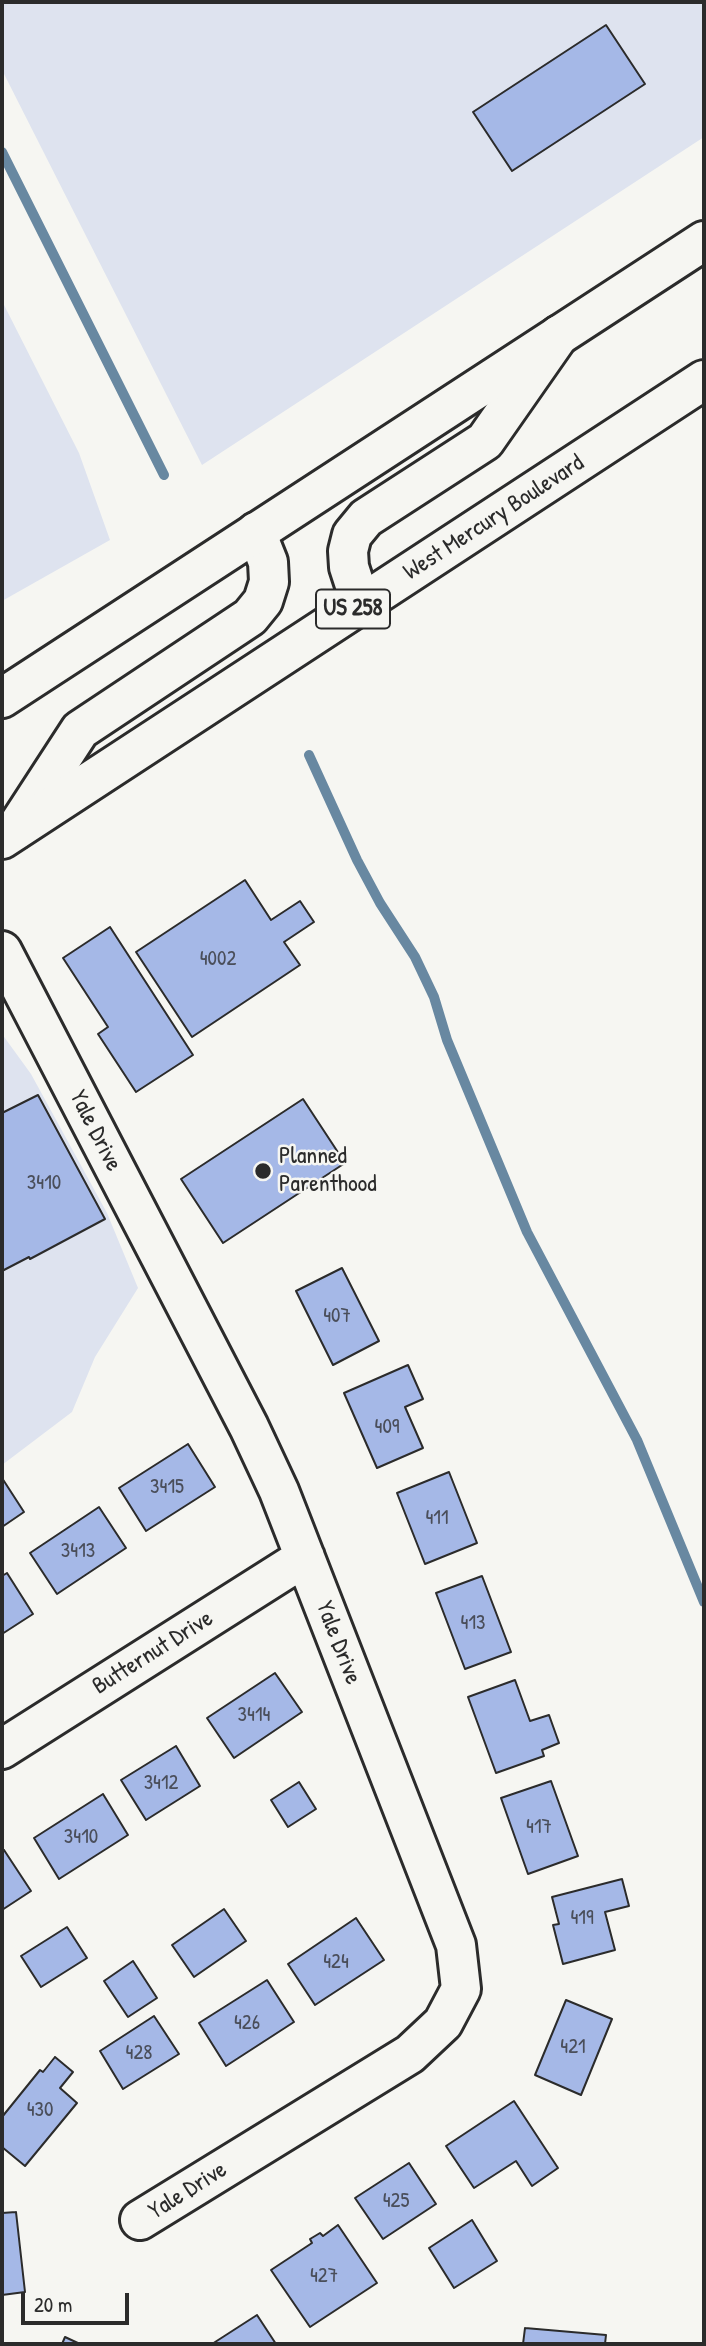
<!DOCTYPE html>
<style>
body{margin:0}
#map{position:relative;width:706px;height:2346px;overflow:hidden;background:#f6f6f2;font-family:"Patrick Hand",sans-serif}
canvas{display:block}
.frame{position:absolute;inset:0;border:4px solid #2b2b2b;pointer-events:none}
.scale{position:absolute;left:21px;top:2293px;width:108px;height:32px;box-sizing:border-box;border:4px solid #2b2b2b;border-top:0;padding-left:9px;font-size:21px;line-height:24px;white-space:nowrap;color:#2b2b2b;-webkit-text-stroke:5px #f6f6f2;paint-order:stroke}
</style>
<div id="map">
<canvas width="706" height="2346"></canvas>
<div class="frame"></div>
<div class="scale">20 m</div>
</div>
<script>
const g = document.querySelector('canvas').getContext('2d');
g.lineJoin = 'round';
function fillPath(path, color) { g.fillStyle = color; g.fill(path, 'evenodd'); }
const poly = rows => new Path2D(rows.map(r => 'M' + r).join(''));
function trace(path, color, width, dash) { g.strokeStyle = color; g.lineWidth = width; g.lineCap = dash ? 'butt' : 'round'; g.setLineDash(dash || []); g.stroke(path); }
function drawText(font, color, halo, rows, align = 'center') {
  g.font = font + ' "Patrick Hand",sans-serif'; g.lineWidth = 5; g.setLineDash([]); g.textBaseline = 'middle'; g.strokeStyle = halo; g.fillStyle = color; for (const [text, x, y, turn = 0] of rows) {
    g.save(); g.translate(x, y); g.rotate((+turn || 0) * Math.PI / 180); g.textAlign = isNaN(turn) ? turn : align; if (halo) g.strokeText(text, 0, 0); g.fillText(text, 0, 0); g.restore();
  }
}
fillPath(poly([
 [2,2,704,2,704,137,202,465,2,70],
 [2,301,79,453,110,540,2,601],
 [2,1034,31,1074,107,1213,138,1288,95,1357,72,1412,2,1465]
]), '#dee3ef');
trace(poly([
 [2,152,164,475],
 [309,755,357,860,380,903,415,957,434,997,447,1040,527,1232,637,1440,704,1602]
]), '#6888a1', 10);
const building = poly([
 [606,25,645,84,512,171,473,112,606,25],
 [245,880,271,920,300,901,314,922,284,942,300,965,192,1037,136,952,245,880],
 [110,927,193,1055,136,1092,98,1034,108,1027,63,958,110,927],
 [38,1095,105,1219,30,1259,29,1257,2,1271,2,1113,38,1095],
 [303,1099,345,1163,223,1243,181,1179,303,1099],
 [342,1268,379,1341,333,1365,296,1291,342,1268],
 [408,1365,423,1399,405,1407,423,1448,377,1468,344,1393,408,1365],
 [188,1444,215,1487,146,1531,119,1488,188,1444],
 [449,1472,477,1543,425,1564,397,1493,449,1472],
 [2,1478,24,1512,2,1527,2,1478],
 [99,1507,126,1548,57,1594,30,1553,99,1507],
 [7,1573,33,1614,2,1634,2,1576,7,1573],
 [482,1576,511,1652,465,1669,436,1593,482,1576],
 [275,1673,302,1712,234,1758,207,1718,275,1673],
 [515,1680,530,1721,549,1715,559,1743,542,1750,544,1756,496,1773,468,1697,515,1680],
 [176,1746,200,1786,146,1820,121,1780,176,1746],
 [551,1781,578,1856,528,1874,501,1798,551,1781],
 [299,1782,316,1809,288,1827,271,1800,299,1782],
 [103,1794,128,1835,59,1879,34,1838,103,1794],
 [4,1850,31,1891,2,1910,2,1852,4,1850],
 [622,1879,629,1906,605,1912,615,1950,563,1964,553,1925,559,1924,552,1897,622,1879],
 [224,1909,246,1941,194,1977,172,1945,224,1909],
 [356,1918,384,1960,315,2005,288,1964,356,1918],
 [67,1927,87,1958,41,1987,21,1956,67,1927],
 [133,1961,157,1998,128,2017,104,1981,133,1961],
 [267,1980,294,2022,226,2066,199,2023,267,1980],
 [566,2000,612,2019,581,2095,535,2075,566,2000],
 [154,2016,179,2054,123,2089,100,2051,154,2016],
 [55,2057,73,2072,60,2088,77,2103,25,2166,2,2147,2,2117,40,2070,43,2072,55,2057],
 [514,2101,558,2168,532,2186,516,2161,474,2188,446,2146,514,2101],
 [409,2163,436,2204,383,2239,355,2198,409,2163],
 [16,2212,25,2292,2,2295,2,2213,16,2212],
 [472,2220,497,2261,454,2288,429,2248,472,2220],
 [338,2225,377,2283,310,2327,271,2270,312,2243,310,2239,320,2233,323,2236,338,2225],
 [257,2315,276,2344,212,2344,257,2315],
 [525,2328,606,2335,605,2344,523,2344,525,2328],
 [65,2337,80,2344,62,2344,65,2337]
]);
fillPath(building, '#a5b8e7');
trace(building, '#2b2b2b', 2);
const minor = poly([
 [361,604,349,567,348,551,352,535,366,518,485,441,559,335],
 [15,830,80,730,250,617,263,601,269,582,268,562,256,532],
 [2,951,249,1427,279,1491,456,1945,461,1989,443,2023,410,2054,140,2220],
 [2,1749,305,1557]
]);
const highway = poly([
 [2,698,704,241],
 [2,839,704,380]
]);
trace(minor, '#2b2b2b', 44);
trace(highway, '#2b2b2b', 44);
trace(minor, '#f6f6f2', 38);
trace(highway, '#f6f6f2', 38);
for (const [x, y, r, color] of [
 [263,1171,9,"#2b2b2b"]
]) { const dot = new Path2D(); dot.arc(x, y, r, 0, 2 * Math.PI); g.fillStyle = color; g.fill(dot); trace(dot, '#f6f6f2', 2.5); }
drawText('21px', '#4a4e5a', null, [
 ["4002",218,959],
 ["3410",44,1183],
 ["407",337,1316],
 ["409",387,1427],
 ["3415",167,1487],
 ["411",437,1518],
 ["3413",78,1551],
 ["413",473,1623],
 ["3414",254,1715],
 ["3412",161,1783],
 ["417",539,1827],
 ["3410",81,1837],
 ["419",582,1918],
 ["424",336,1962],
 ["426",247,2023],
 ["421",573,2047],
 ["428",139,2053],
 ["430",40,2110],
 ["425",396,2201],
 ["427",324,2276]
]);
for (const [x, y, w] of [
 [353,609,74]
]) { const box = new Path2D(); box.roundRect(x - w / 2, y - 19.5, w, 39, 5); g.fillStyle = '#f6f6f2'; g.fill(box); trace(box, '#2b2b2b', 2); }
drawText('bold 23px', '#2b2b2b', null, [
 ["US 258",353,609]
]);
drawText('24px', '#2b2b2b', '#f6f6f2', [
 ["West Mercury Boulevard",494,518,-33],
 ["Yale Drive",95,1131,63],
 ["Yale Drive",338,1643,69],
 ["Butternut Drive",153,1653,-32],
 ["Yale Drive",188,2191,-32]
]);
drawText('24px', '#2b2b2b', '#f6f6f2', [
 ["Planned",279,1157],
 ["Parenthood",279,1185]
], 'left');
</script>
